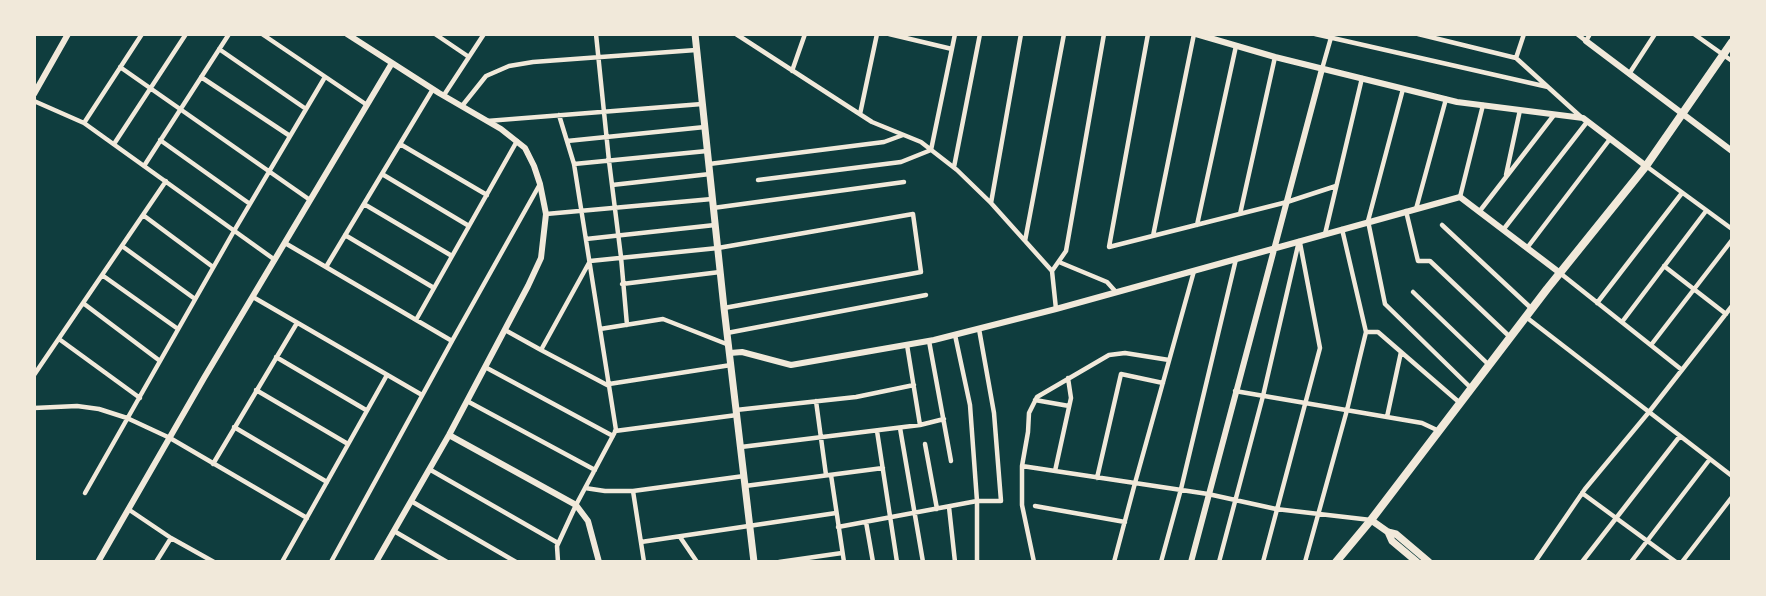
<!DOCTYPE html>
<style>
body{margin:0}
#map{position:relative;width:1766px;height:596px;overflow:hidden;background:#0f3d3e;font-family:"Sofia Sans Condensed",sans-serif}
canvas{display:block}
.frame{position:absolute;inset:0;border:36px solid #f1e9da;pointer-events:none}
</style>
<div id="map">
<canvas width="1766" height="596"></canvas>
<div class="frame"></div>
</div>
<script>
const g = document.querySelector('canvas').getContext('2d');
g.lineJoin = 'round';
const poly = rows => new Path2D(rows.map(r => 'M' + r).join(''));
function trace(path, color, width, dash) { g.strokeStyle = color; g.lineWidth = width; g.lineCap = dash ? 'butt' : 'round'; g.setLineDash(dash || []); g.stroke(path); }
trace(poly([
 [262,34,367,105],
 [435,34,469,57],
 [596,34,609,161,621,257,627,325],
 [736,34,872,122,921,142,957,170,991,203,1052,271],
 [889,34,952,49],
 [1148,34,1109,247,1287,202,1336,186],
 [1315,34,1548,87],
 [1418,34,1516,58,1581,117],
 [1577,34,1586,41,1590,34],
 [1694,34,1732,61],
 [219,49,306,109],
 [1516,58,1524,34],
 [120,67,310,200],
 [1322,69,1332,34],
 [792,71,805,34],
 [1629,74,1655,34],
 [201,77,290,136],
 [1403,89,1368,221,1385,304,1471,388],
 [444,95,484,34],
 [34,101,84,123,275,260],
 [462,106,486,76,509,66,533,62,696,50],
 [860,114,877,34],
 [487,121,702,104],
 [84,123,142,34],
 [160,140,250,204],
 [567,141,705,127],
 [114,144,186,34],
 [400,144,487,195],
 [574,164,707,151],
 [709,164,884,142,903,135],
 [144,166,229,34],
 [1646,166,1732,229],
 [954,167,980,34],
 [382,174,469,226],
 [1506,175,1520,110],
 [758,180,901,162,931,150,955,34],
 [612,185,710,174],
 [1460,197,1483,105],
 [991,203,1021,34],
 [364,204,452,256],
 [713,208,904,182],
 [1416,209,1446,99],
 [1406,211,1418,261,1430,261,1510,337],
 [1479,212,1554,115],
 [546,214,712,199],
 [1240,214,1275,57],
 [143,215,213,267],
 [1197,225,1236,46],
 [1442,225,1532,309],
 [1342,229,1366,332],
 [1503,230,1587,122],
 [1325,234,1362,78],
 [345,235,434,288],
 [1153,236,1194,34],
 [586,239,715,225],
 [1025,241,1064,34],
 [285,243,452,341],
 [122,246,195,299],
 [1527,248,1610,139],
 [1059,262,1107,282,1116,292],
 [1664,266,1726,314],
 [326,267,433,89],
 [1560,273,1682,370],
 [102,275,178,329],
 [622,284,720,272],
 [1413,292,1489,365],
 [253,297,422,395],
 [83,303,160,361],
 [1597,303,1682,193],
 [1056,309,1052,271,1066,251,1104,34],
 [1526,317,1732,476],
 [416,320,517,141],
 [1622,322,1706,211],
 [600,329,663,319,729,345],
 [505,330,541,350],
 [727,333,926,295],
 [955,335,970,405,977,501,977,562],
 [59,339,140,398],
 [929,341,951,461],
 [907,345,920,425],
 [1651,345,1732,240],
 [276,357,366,410],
 [485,367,613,436],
 [34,375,166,181],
 [609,384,731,365],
 [609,386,541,350,590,261,718,248,913,214,921,272,724,308],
 [256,390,348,444],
 [1235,391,1422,423,1439,431],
 [1035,400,1069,406],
 [467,401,595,470],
 [816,401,826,475],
 [34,408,77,406,99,409,127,418,170,438,307,518],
 [736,410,856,397,914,385],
 [1387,417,1401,352],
 [234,427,327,482],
 [900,428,923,562],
 [615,431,737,415],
 [877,431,897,562],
 [925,444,937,509],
 [741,447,920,425,944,419],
 [213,464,297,323],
 [1022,466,1208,494,1276,509,1371,520],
 [429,469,558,543],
 [1055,471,1071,398,1068,378],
 [831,475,844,562],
 [1097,478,1121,374,1163,383],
 [745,486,883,468],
 [585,488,605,491,633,491,744,476],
 [633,491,644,562],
 [85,493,234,231,325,77],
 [1582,493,1676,562],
 [411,501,516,562],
 [1035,506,1125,522],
 [949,507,955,562],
 [128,509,171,538,214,562],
 [866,522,873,562],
 [838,527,977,501,1001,501,994,413,979,329],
 [394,531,447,562],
 [680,537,697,562],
 [641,542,836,513],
 [156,562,171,538],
 [282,562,387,375],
 [331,562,452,341,540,184],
 [558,562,557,546,576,505,616,430,574,164,559,115],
 [779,562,842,553],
 [1034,562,1022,505,1022,466,1028,432,1029,413,1037,397,1109,355,1125,353,1169,360],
 [1114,562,1135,483,1194,271],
 [1161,562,1181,489,1236,259],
 [1219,562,1263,396,1299,241],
 [1263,562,1320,348,1300,243],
 [1305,562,1347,410,1366,332,1378,332,1460,403],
 [1535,562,1585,489,1649,412,1732,306],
 [1582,562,1680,436],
 [1631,562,1710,459],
 [1682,562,1732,497]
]), '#f1e9da', 4.5);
trace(poly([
 [347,34,439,93,501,129,525,148,534,166,540,184,546,214,541,258,528,286,449,435,376,562],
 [1196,34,1275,57,1457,102,1583,118,1646,166],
 [1586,41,1732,151],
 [34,94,68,34],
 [730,353,742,352,791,365,934,340,1056,309,1460,197,1560,273],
 [449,435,576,505,588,521,599,562],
 [98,562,204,378,392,63],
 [1191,562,1322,69]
]), '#f1e9da', 6);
trace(poly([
 [695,34,724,308,754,562],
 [1371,520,1388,532,1396,534,1429,562],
 [1388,532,1392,541,1417,562]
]), '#f1e9da', 7);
trace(poly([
 [1336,562,1371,520,1547,289,1646,166,1732,42]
]), '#f1e9da', 8);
</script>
